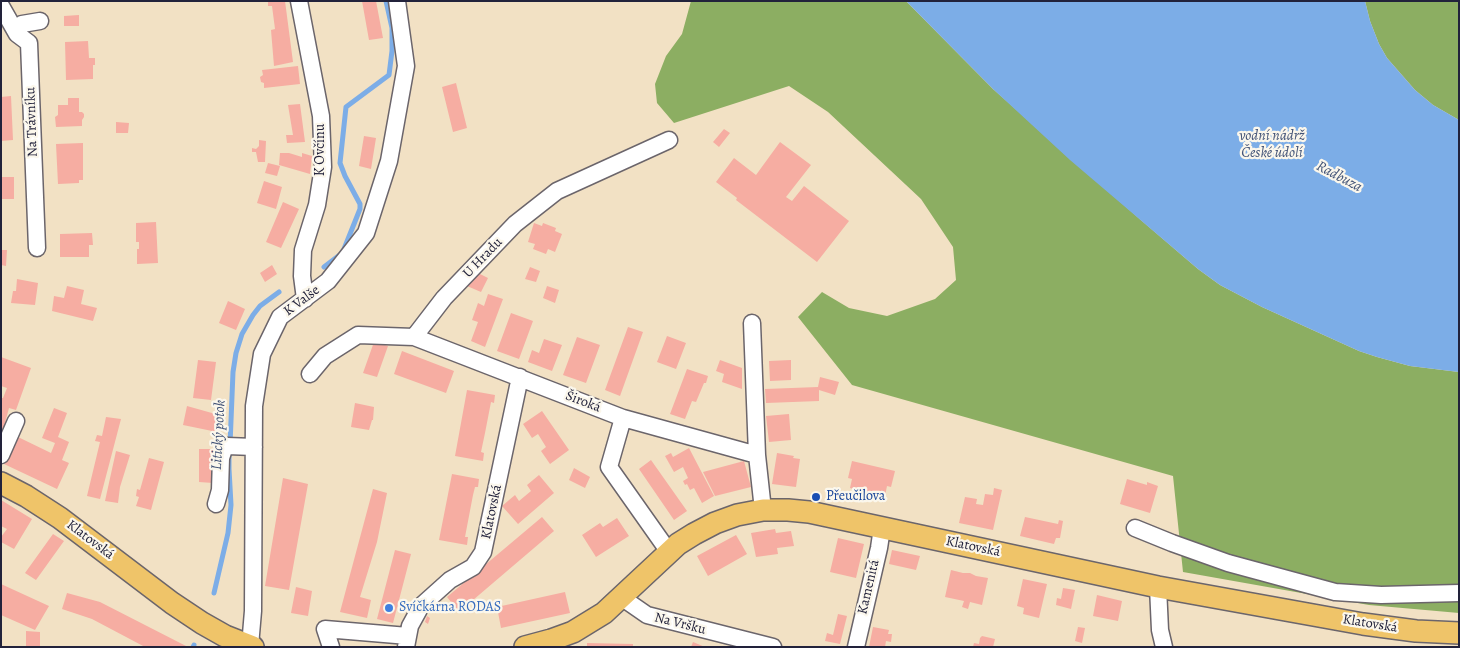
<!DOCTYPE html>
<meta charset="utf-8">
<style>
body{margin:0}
#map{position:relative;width:1460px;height:648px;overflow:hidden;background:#f2e1c4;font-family:Alegreya,serif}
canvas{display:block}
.frame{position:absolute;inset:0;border:2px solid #22223b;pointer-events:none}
</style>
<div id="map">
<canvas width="1460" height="648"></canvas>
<div class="frame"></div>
</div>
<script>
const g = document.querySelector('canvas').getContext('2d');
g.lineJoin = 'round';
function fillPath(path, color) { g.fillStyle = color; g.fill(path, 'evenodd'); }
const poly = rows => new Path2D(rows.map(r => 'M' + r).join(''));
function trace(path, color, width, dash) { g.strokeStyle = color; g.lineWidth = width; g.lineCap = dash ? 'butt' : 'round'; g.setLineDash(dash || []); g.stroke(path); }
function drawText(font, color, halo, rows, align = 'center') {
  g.font = font + ' Alegreya,serif'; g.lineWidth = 4.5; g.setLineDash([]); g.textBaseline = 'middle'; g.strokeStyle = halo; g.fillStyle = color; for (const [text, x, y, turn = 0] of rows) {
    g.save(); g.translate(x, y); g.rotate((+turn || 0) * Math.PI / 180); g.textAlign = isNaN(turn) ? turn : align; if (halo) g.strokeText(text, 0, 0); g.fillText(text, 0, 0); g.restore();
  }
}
fillPath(poly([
 [691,1,906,1,993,89,1142,221,1198,269,1220,285,1262,307,1359,351,1377,357,1410,366,1459,372,1459,613,1369,605,1183,572,1173,476,852,385,798,317,822,292,849,308,887,316,935,299,956,280,953,247,921,199,828,112,789,86,674,123,657,103,655,84,666,56,682,34],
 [1365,1,1459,1,1459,120,1433,105,1415,90,1387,58,1379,44,1370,21]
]), '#8cae62');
fillPath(poly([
 [906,1,1365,1,1370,21,1379,44,1387,58,1415,90,1433,105,1459,120,1459,372,1410,366,1377,357,1359,351,1262,307,1220,285,1198,269,1070,160,993,89]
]), '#7cade7');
trace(poly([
 [324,267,341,254,344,249,360,209,360,204,345,176,340,163,346,107,389,75,392,51,392,28,386,1],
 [230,445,233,372,236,353,242,334,253,315,260,306,279,292],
 [214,593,228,533,231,505,229,469,229,453],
 [193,647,194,645]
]), '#7cade7', 5);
fillPath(poly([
 [268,1,285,1,293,62,274,66,271,30,275,29,272,6,268,6],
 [362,1,376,1,383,38,369,40],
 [79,15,79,26,64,26,64,16],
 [88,41,89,58,95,58,95,65,93,65,93,79,66,80,65,42],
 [298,66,300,84,264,88,264,83,261,82,260,77,263,75,262,70],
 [456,83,467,128,453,132,442,87],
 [11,96,13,140,1,141,1,97],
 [68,98,79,98,79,112,82,112,84,114,84,117,82,120,82,126,56,127,55,117,58,115,58,105,68,105],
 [300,104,305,142,287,143,286,135,293,135,288,105],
 [116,122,129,123,128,133,116,133],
 [724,129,730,133,719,147,713,142],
 [364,136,376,138,371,169,359,166],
 [259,140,266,141,265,162,258,162,256,152,252,152,252,148,256,149,259,146],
 [780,142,811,165,786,197,792,201,804,186,849,221,817,262,736,200,737,198,716,182,734,158,756,175],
 [83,143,83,180,79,180,79,183,58,184,56,144],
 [280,153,289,153,302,157,302,153,312,156,310,174,279,165],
 [268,163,280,166,277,176,265,173],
 [1,177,14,177,14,199,1,199],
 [264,181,282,187,276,209,257,203],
 [283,202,299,209,281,248,266,242],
 [156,222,158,263,137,264,137,249,139,249,139,242,136,242,136,223],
 [534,223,542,226,543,223,556,228,555,231,562,234,555,252,548,249,546,254,533,249,535,244,528,242],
 [92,233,93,245,89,245,89,257,60,257,60,234],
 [2,250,7,250,6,266,1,265],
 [272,265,277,274,265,282,260,273],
 [530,267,540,271,536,282,525,279],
 [474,271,488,278,481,292,467,286],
 [17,279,38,283,35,305,11,303,13,291,16,291],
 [67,286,84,290,81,304,97,308,93,321,52,311,54,296,64,298],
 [547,286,559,290,555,303,543,298],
 [488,294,503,299,485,347,471,341,478,322,472,320,478,303,484,306],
 [228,301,245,309,236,330,219,323],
 [511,313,533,321,519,359,497,351],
 [628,327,643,332,620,396,605,390],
 [667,336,686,343,676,369,657,362],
 [577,337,600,345,586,383,563,375],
 [544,339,562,345,552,371,528,362,532,350,539,353],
 [374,342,388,346,377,377,363,373],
 [402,351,454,371,446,393,394,374],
 [1,357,31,368,16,410,9,408,2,434,1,398,3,398,7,388,1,386],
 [198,360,216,362,211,400,193,398],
 [720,360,742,368,742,389,722,382,724,374,716,371],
 [791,360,791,380,770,381,769,361],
 [687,369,708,376,706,383,704,383,696,402,692,401,685,419,670,414],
 [820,377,839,382,835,395,819,390,819,401,766,403,765,389,818,387],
 [467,390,495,395,494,403,491,402,485,433,481,452,484,453,483,461,455,456],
 [355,403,374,407,373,420,372,420,369,430,351,427],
 [187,406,219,415,217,432,183,425],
 [54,408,67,413,58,437,69,442,62,460,69,463,57,489,4,464,18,437,51,453,55,443,42,438],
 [542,411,569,450,550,464,541,451,546,447,538,434,532,438,523,424],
 [789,414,791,440,769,442,766,416],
 [106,417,121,419,100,499,87,496,100,442,95,441,97,435,102,436],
 [689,448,714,496,702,503,694,488,690,490,687,484,685,485,683,481,688,478,683,467,674,472,665,456,671,453,673,457],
 [199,449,213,449,213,483,199,482],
 [116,451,130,455,120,487,118,503,105,501],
 [777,453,794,456,793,458,800,459,796,487,772,484],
 [149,458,164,462,151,510,136,506,139,497,136,496,137,489,140,490],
 [651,460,687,511,674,520,639,469],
 [744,461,751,487,715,496,703,472],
 [852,461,895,471,891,487,887,486,885,496,875,493,875,495,850,488,852,479,848,478],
 [574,468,590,477,585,488,569,480],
 [452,474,479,479,478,487,475,487,473,495,465,537,468,537,467,545,439,540],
 [539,475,554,493,518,524,502,506,515,495,519,501,531,491,527,485],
 [283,478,308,484,289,590,265,586],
 [1127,479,1147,485,1147,482,1158,486,1150,513,1120,504],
 [994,488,1002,490,993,530,959,523,965,497,977,499,976,504,983,505,985,494,993,495],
 [373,489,387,493,377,542,360,597,371,600,367,618,340,612],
 [1,500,32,519,14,549,1,542,1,537,7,529,1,526],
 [542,517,554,531,459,612,447,597],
 [1025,517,1058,524,1059,520,1063,521,1060,538,1056,538,1054,544,1020,536],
 [617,518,629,536,596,557,582,535,600,523,603,527],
 [775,529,776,533,791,531,794,546,777,548,778,554,756,557,751,533],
 [53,534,64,541,36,580,25,573],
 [736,535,747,554,708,576,697,556],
 [838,538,864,544,856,578,830,572],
 [395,550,411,554,393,623,377,619],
 [892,550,920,556,916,570,889,564],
 [951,570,963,573,970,573,976,576,988,578,982,605,970,602,968,609,962,607,964,601,945,597],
 [1023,579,1047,584,1039,618,1023,614,1024,608,1017,606],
 [1,584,49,606,35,630,1,615],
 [296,587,312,591,308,616,291,613],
 [1063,588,1075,590,1071,609,1056,605,1057,598,1061,599],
 [565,592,570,613,501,628,497,607],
 [67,593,100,602,188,647,145,647,92,619,62,609],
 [1097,595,1122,601,1118,621,1093,616],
 [838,614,847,616,840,644,825,641,827,633,833,635],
 [427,616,430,618,428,624,425,622],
 [873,627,889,630,888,634,892,634,891,642,886,641,885,647,869,647],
 [1078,627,1085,628,1082,643,1075,641],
 [26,631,40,632,40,647,26,647],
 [982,636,995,639,993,647,973,647,974,643,979,644,980,638],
 [693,642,705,647,691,647],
 [587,643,633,644,633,647,587,647]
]), '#f6ada2');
const minor = poly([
 [299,1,321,116,323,167,317,205,303,250,302,276,305,299],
 [1,6,17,34,29,43,37,248],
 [17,34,22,24,40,21],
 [752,323,757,455,763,510],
 [414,337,623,418,757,455],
 [310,374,325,356,358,335,414,337,444,298,515,224,557,191,669,140],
 [623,418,609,467,669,552],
 [1,455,16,421],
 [216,504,220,490,221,458,224,449,227,446,254,447],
 [1135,528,1172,543,1228,563,1335,592,1381,595,1459,593],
 [1158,587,1160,630,1164,647],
 [621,597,647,615,773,647],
 [250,646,253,611,254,406,262,354,280,317,328,281,366,233,389,161,406,66,397,1],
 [331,647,325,629,408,636],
 [406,647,410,626,421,606,450,580,473,567,483,552,520,377],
 [856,647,879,548,882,528]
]);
const major = poly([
 [1,483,26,496,60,518,172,603,202,623,225,636,253,647],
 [525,647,551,640,573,632,604,613,678,544,694,534,715,523,737,515,763,510,788,510,809,512,1158,587,1363,624,1416,631,1459,633]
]);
trace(minor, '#6b656b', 19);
trace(major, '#6b656b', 24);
trace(minor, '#fff', 16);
trace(major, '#efc469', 21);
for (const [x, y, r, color] of [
 [816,497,5,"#1a4fb4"],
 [389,608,5,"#3f7fe0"]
]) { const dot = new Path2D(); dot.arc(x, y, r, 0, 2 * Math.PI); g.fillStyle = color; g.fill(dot); trace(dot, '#fbf7ec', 2); }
drawText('14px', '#22223b', '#fbf7ec', [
 ["Na Trávníku",32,122,-92],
 ["K Ovčínu",321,150,-90],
 ["U Hradu",483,258,-46],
 ["K Valše",302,301,-37],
 ["Široká",583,402,21],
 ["Klatovská",492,512,-78],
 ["Klatovská",90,540,37],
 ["Klatovská",973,547,12],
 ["Kamenitá",869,587,-77],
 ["Na Vršku",680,624,14],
 ["Klatovská",1370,624,9]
]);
drawText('14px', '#164399', '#fbf7ec', [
 ["Přeučilova",826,497]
], 'left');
drawText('14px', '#366cbe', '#fbf7ec', [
 ["Svíčkárna RODAS",399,608]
], 'left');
drawText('italic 15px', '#425377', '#fbf7ec', [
 ["vodní nádrž",1272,136],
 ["České údolí",1272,153],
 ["Radbuza",1339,177,28],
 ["Litický potok",219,435,-87]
]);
</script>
